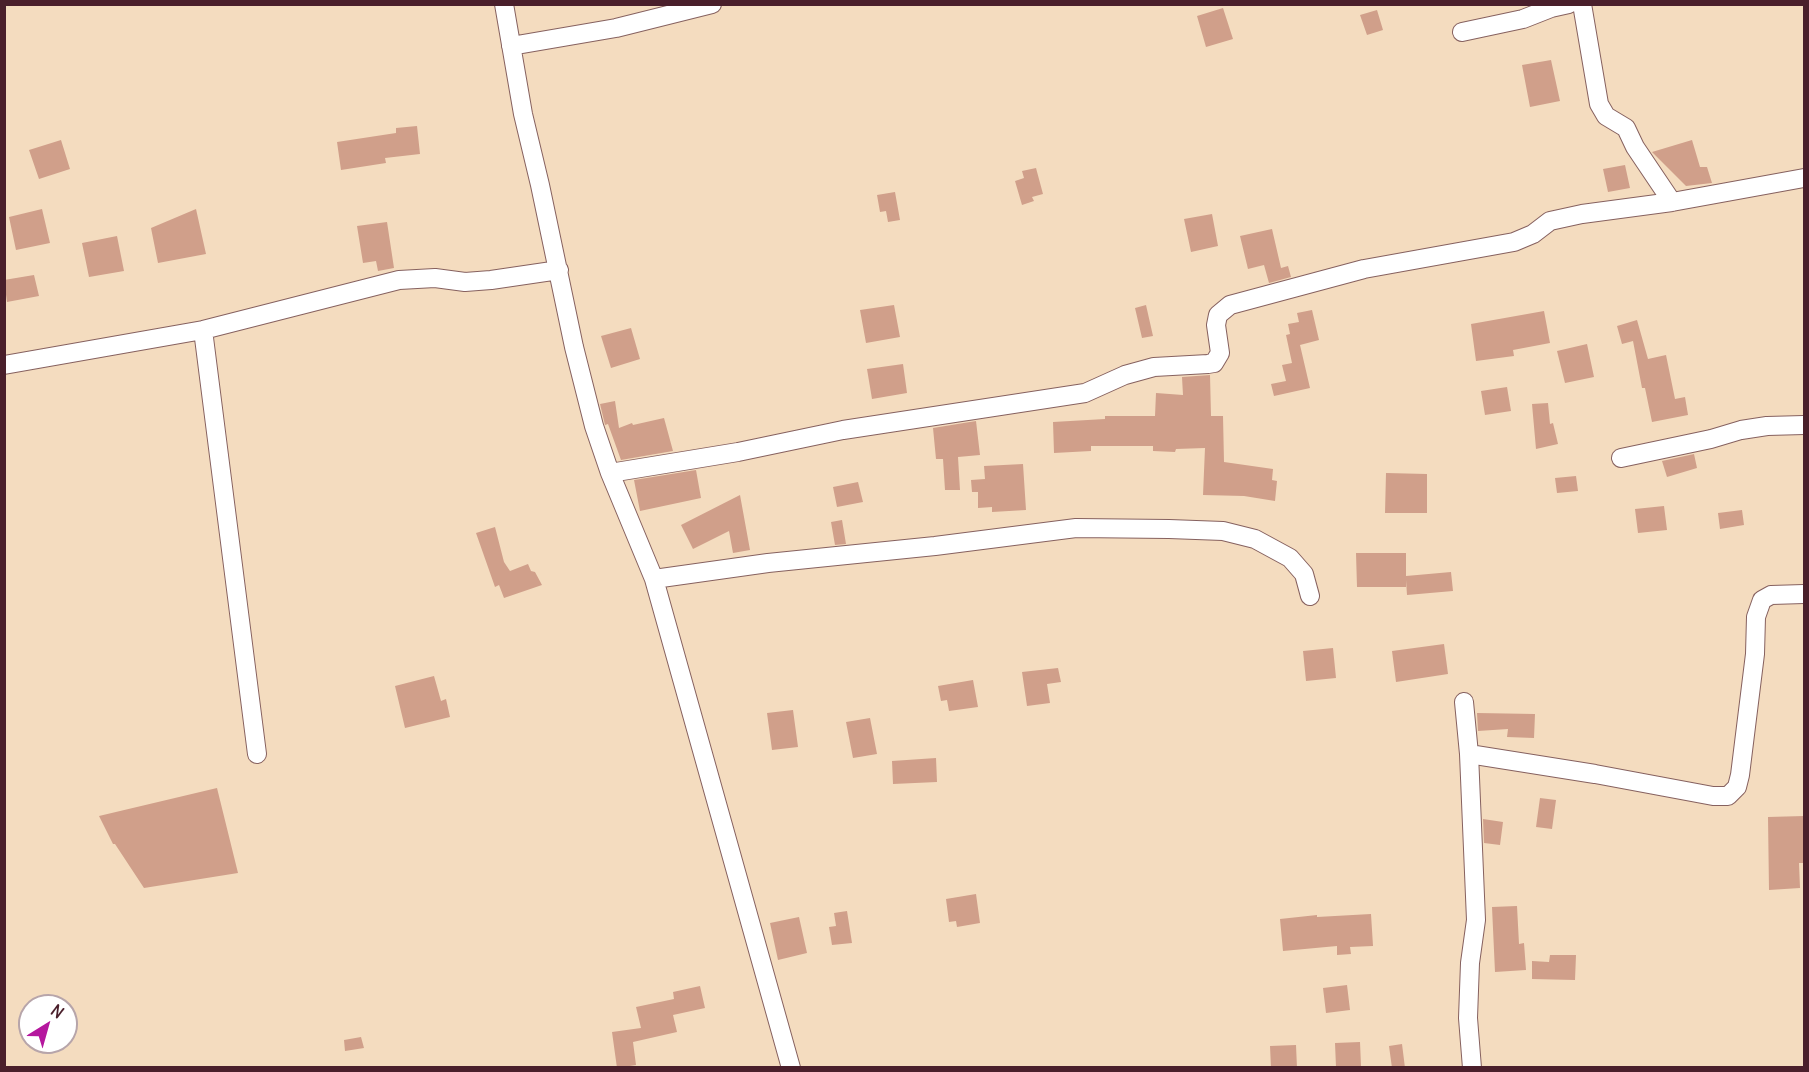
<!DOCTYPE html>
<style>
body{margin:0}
#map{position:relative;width:1809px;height:1072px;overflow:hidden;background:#f4dcbf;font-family:Delius,sans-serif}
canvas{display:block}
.frame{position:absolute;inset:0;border:6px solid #4a1f2b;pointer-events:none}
.north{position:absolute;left:18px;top:994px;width:60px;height:60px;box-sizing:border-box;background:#fff;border:2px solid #b7a5aa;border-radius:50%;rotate:37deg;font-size:16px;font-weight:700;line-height:24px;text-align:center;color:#4a1f2b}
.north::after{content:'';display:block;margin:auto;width:21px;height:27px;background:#b5179e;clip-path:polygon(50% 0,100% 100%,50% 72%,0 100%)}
</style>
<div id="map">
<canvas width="1809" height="1072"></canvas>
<div class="frame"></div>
<div class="north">N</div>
</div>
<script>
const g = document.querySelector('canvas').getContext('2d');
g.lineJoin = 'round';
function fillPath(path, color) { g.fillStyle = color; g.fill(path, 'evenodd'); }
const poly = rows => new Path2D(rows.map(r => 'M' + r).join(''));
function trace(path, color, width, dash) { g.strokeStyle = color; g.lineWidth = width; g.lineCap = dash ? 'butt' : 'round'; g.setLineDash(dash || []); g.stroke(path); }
fillPath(poly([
 [1223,8,1233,39,1206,47,1197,16],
 [1377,10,1383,30,1367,35,1360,15],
 [1551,60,1560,101,1530,107,1522,65],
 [417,126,420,154,385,158,386,163,341,170,337,142,396,133,396,128],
 [61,140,70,169,39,179,29,150],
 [1692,140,1700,167,1707,167,1712,183,1686,186,1652,152],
 [1625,165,1630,188,1608,192,1603,169],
 [1036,168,1043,194,1032,197,1034,201,1022,205,1015,181,1024,178,1022,171],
 [895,192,900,220,888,222,886,211,880,212,877,195],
 [42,209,50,243,16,250,9,217],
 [196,209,206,254,158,263,151,228],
 [1212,214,1218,246,1191,252,1184,219],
 [387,222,394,268,378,271,376,261,363,263,357,226],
 [1272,229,1281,268,1288,266,1291,277,1269,283,1264,265,1248,269,1240,236],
 [117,236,124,271,89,277,82,243],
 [34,275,39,296,7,302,4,280],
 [894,305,900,337,866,343,860,310],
 [1146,305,1153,336,1142,338,1135,308],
 [1312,310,1319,340,1300,345,1310,388,1274,396,1271,384,1286,381,1282,365,1292,363,1286,335,1290,334,1288,324,1299,322,1297,313],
 [1544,311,1550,343,1513,350,1514,356,1476,361,1471,324],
 [1637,320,1648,359,1666,355,1675,399,1685,397,1688,415,1652,422,1645,388,1642,388,1633,341,1622,344,1617,326],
 [631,328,640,359,611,368,601,336],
 [1587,344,1594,377,1565,383,1557,351],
 [903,364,907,393,872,399,867,369],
 [1210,375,1211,416,1223,416,1224,462,1273,469,1272,480,1277,481,1275,501,1244,496,1203,495,1205,448,1176,449,1175,452,1153,451,1153,446,1091,446,1091,451,1054,453,1053,422,1105,419,1105,416,1155,416,1156,393,1183,395,1182,377],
 [1507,387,1511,411,1485,415,1481,391],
 [615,401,619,428,632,423,633,425,664,418,673,451,621,460,608,424,605,425,600,404],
 [1548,403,1550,424,1553,423,1558,444,1536,449,1532,404],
 [976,421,980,455,958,457,960,490,945,490,943,459,936,459,933,428],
 [1694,454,1697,468,1667,477,1662,461],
 [1023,464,1026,510,992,512,992,507,978,508,978,492,972,492,971,480,985,479,984,466],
 [696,470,701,498,640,511,634,480],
 [1386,473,1427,474,1427,513,1385,513],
 [1576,476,1578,491,1557,493,1555,478],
 [858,482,863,502,837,507,833,487],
 [740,495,750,550,733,553,729,531,693,549,681,525],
 [1664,506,1667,530,1638,533,1635,509],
 [1742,510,1744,525,1720,529,1718,513],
 [842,520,846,544,835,545,831,522],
 [495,527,504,562,510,571,528,564,531,571,535,572,542,585,504,598,499,585,495,587,476,533],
 [1356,553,1406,553,1406,576,1451,572,1453,591,1407,595,1406,580,1406,587,1357,587],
 [1444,644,1448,674,1396,682,1392,651],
 [1333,648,1336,678,1306,681,1303,651],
 [1058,668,1061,682,1047,684,1050,703,1027,706,1022,672],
 [434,676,441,701,446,699,450,717,405,728,395,686],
 [973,680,978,707,949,711,947,700,941,701,938,686],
 [793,710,798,747,772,750,767,713],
 [1477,713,1535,714,1534,738,1507,737,1508,729,1478,731],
 [870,718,877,754,853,758,846,722],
 [936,758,937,782,893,784,892,761],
 [217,788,238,873,144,888,115,844,113,844,99,816],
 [1540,798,1556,800,1552,829,1536,827],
 [1804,816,1804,863,1799,863,1800,888,1769,890,1768,817],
 [1483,819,1503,822,1500,845,1484,843],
 [976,894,980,923,957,927,956,921,949,922,946,899],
 [1517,906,1519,944,1524,943,1526,970,1495,972,1492,907],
 [847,911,852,943,832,945,829,927,836,926,834,913],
 [1371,914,1373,946,1350,947,1351,954,1337,955,1337,946,1283,951,1280,919,1317,915,1317,917],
 [799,917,807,953,778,960,770,923],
 [1550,955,1576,955,1575,980,1532,979,1532,961,1549,962],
 [1347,985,1350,1010,1326,1013,1323,988],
 [700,986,705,1008,673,1015,677,1032,633,1042,636,1065,617,1068,612,1032,641,1028,636,1007,674,999,673,992],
 [361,1037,364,1048,345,1051,344,1040],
 [1360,1042,1361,1066,1336,1067,1335,1043],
 [1402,1044,1405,1068,1392,1068,1389,1046],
 [1296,1045,1297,1068,1271,1068,1270,1046]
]), '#d09f8a');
const minor = poly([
 [504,4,523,114,540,185,574,347,594,426,610,473,654,579,791,1068],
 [1582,4,1599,104,1606,116,1626,128,1635,147,1672,202],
 [1462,32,1523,19,1551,8,1569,4],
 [511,46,616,28,712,4],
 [203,330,257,754],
 [4,365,203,330,399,280,435,278,465,282,491,280,559,270],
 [1621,458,1711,439,1741,430,1767,426,1804,425],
 [610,473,738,452,843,430,1085,393,1125,375,1154,367,1208,364,1214,363,1220,353,1216,325,1218,315,1230,305,1364,269,1514,242,1533,234,1550,221,1582,214,1672,202,1804,178],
 [654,579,768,563,935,546,1076,528,1169,529,1223,531,1255,539,1290,558,1304,574,1310,596],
 [1464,702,1469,754],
 [1472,1068,1468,1018,1470,963,1476,920,1469,754,1595,774,1713,796,1728,796,1737,787,1740,775,1755,654,1756,617,1762,600,1771,595,1804,594]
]);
trace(minor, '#86615f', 20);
trace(minor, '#fff', 18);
</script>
